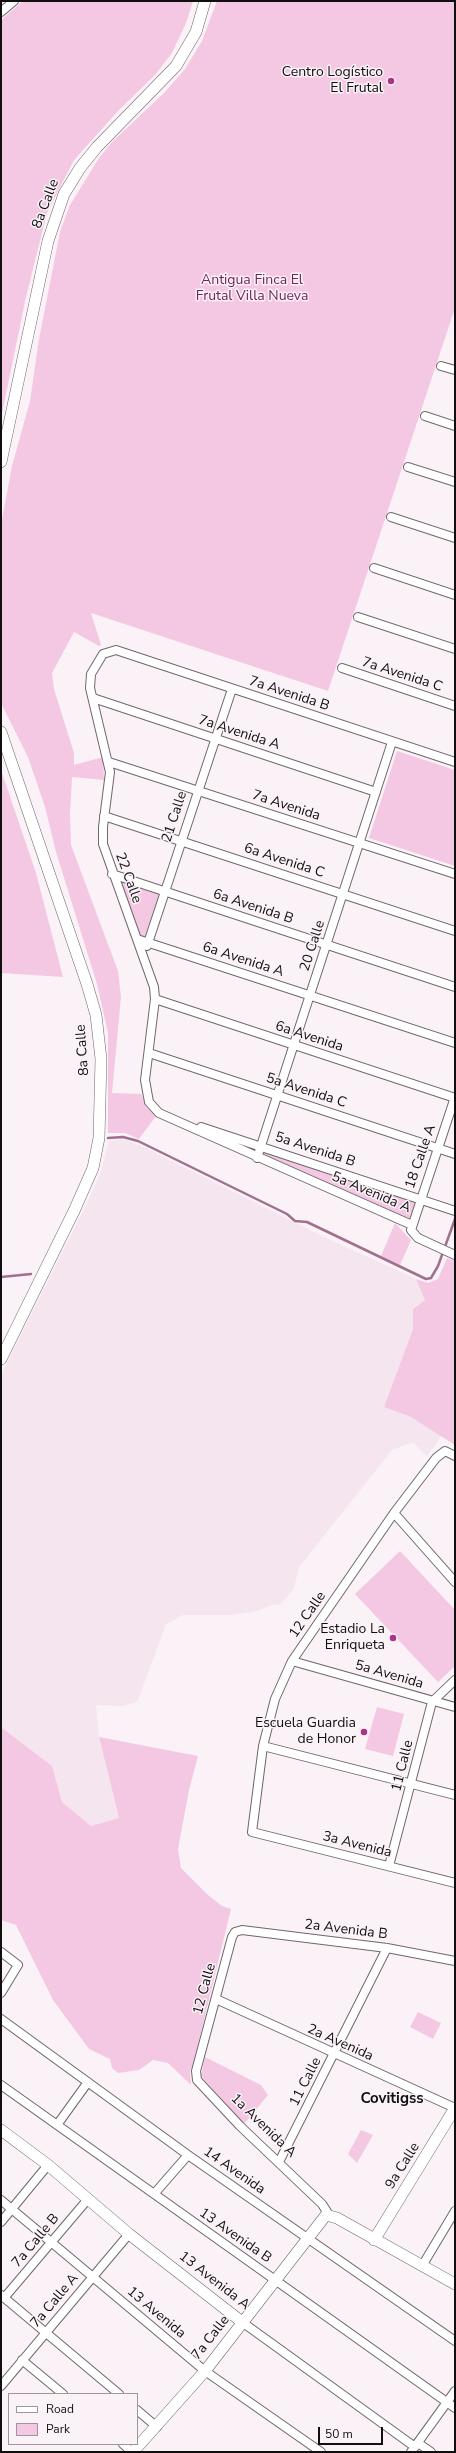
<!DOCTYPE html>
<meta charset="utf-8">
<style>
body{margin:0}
#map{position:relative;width:456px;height:2453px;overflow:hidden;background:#faf2f7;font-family:"Nunito Sans",sans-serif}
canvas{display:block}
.frame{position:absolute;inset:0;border:2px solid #110e0f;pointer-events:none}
.legend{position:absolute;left:8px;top:2393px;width:130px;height:52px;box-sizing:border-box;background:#faf2f7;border:1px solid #9d979a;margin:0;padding:5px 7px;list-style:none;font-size:12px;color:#110e0f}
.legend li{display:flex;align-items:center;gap:8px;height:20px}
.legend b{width:20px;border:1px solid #9d979a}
.scale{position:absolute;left:318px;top:2427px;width:65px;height:18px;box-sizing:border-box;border:2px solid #110e0f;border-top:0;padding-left:5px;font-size:12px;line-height:14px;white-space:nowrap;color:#110e0f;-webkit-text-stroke:3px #faf2f7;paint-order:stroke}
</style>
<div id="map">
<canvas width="456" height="2453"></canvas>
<div class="frame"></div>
<ul class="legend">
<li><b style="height:5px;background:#fff"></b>Road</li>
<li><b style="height:11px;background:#f4c8e3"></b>Park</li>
</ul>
<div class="scale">50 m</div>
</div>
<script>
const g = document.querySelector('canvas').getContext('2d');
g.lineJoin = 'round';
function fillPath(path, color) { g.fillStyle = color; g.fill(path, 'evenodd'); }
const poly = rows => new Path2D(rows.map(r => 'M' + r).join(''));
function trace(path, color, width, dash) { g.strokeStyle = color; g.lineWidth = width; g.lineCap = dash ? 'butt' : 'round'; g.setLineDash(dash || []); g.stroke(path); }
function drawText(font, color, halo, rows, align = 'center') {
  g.font = font + ' "Nunito Sans",sans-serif'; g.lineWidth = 3; g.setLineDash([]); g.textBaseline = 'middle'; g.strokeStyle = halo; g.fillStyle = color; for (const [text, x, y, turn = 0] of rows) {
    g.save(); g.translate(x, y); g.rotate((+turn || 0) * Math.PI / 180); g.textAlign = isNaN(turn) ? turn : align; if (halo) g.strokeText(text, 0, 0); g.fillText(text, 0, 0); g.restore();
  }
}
fillPath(poly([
 [125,1140,144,1147,320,1235,416,1279,425,1300,413,1309,413,1329,384,1407,411,1417,442,1435,427,1456,413,1442,392,1450,299,1567,294,1588,281,1604,271,1605,257,1611,231,1615,183,1615,166,1624,137,1702,121,1706,96,1705,99,1737,119,1818,91,1826,62,1802,52,1766,1,1727,1,1375,88,1201,100,1174,109,1141]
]), '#f4e5ee');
fillPath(poly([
 [23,1,193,1,186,23,172,53,155,75,119,110,74,160,47,213,26,297,1,418,1,20],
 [217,1,455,1,455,308,328,691,91,613,101,645,99,646,74,632,52,673,54,689,74,753,74,765,103,757,104,780,72,777,70,814,71,845,118,971,121,997,112,1093,141,1094,146,1107,156,1116,139,1139,125,1133,108,1133,108,1033,97,984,56,852,45,807,28,757,1,703,1,525,12,466,30,401,39,339,60,232,70,205,99,158,112,142,164,93,185,69,202,41],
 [397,751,455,770,455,866,369,838],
 [1,770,36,873,63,977,1,973],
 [112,874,165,892,148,942,137,939],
 [261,1147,421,1199,412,1225,257,1158],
 [395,1223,411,1240,400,1265,381,1256],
 [447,1258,455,1261,455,1445,411,1417,384,1407,413,1329,413,1309,425,1300,416,1279,428,1283,438,1279],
 [400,1551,455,1610,455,1666,438,1682,355,1594],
 [377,1707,404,1714,393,1756,365,1749],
 [1,1727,52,1766,62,1802,91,1826,119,1818,99,1737,198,1756,189,1790,178,1849,181,1868,208,1895,222,1906,231,1909,193,2065,190,2071,191,2085,168,2063,153,2060,139,2070,118,2073,112,2068,110,2059,89,2049,53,2000,16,1925,1,1920],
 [418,2012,441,2023,433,2039,410,2027],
 [205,2057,261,2085,268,2095,244,2124,201,2076],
 [361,2130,373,2135,357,2163,348,2154]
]), '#f4c8e3');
trace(poly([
 [108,1138,123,1137,138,1141,287,1214,295,1221,307,1222,426,1279,431,1278,438,1266,455,1219],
 [1,1277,31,1274]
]), '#a0718e', 2.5);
const street = poly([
 [1,12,14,1],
 [441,366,455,370],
 [425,416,455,426],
 [408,467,455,482],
 [391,517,455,538],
 [374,568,455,595],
 [358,617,455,649],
 [342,668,455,706],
 [93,698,376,792],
 [109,762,455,874],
 [104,816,455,931],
 [112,874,455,987],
 [137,939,455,1043],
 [147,946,232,689],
 [155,999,455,1098],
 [149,1053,455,1154],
 [455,1097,411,1230,418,1238,455,1255],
 [201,1127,455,1211],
 [257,1158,392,742],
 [412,1225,159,1113,149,1102,145,1080,155,999,154,987,103,844,103,827,110,772,90,688,91,674,103,654,116,650,455,762],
 [455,1456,445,1451,436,1458,394,1513,292,1661,275,1699,263,1746,252,1832,455,1883],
 [394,1513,455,1582],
 [292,1661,455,1707],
 [263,1746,455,1795],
 [389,1866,432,1702,455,1680],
 [1,1952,18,1965,1,1993],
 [216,1999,455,2108],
 [1,2019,188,2155,455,2341],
 [1,2085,455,2408],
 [57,2125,88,2082],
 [279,2162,387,1948],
 [154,2194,188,2155],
 [1,2200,205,2371,321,2452],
 [329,2215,322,2204,240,2126,197,2080,196,2071,232,1937,235,1932,242,1930,387,1948,455,1961],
 [1,2222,48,2165],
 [422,2266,455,2211],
 [1,2295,119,2394],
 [4,2298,88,2199],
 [242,2322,415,2447],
 [22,2360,63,2394],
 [1,2386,129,2234],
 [137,2410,157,2427],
 [418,2443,431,2452],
 [123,2444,132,2452],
 [411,2452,455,2391]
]);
const secondary = poly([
 [1,462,48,241,64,194,80,168,97,147,176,66,196,32,205,1],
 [1,732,87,984,96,1015,101,1059,99,1138,93,1168,74,1211,1,1359],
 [1,2130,48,2165,129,2234,242,2322],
 [374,2240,455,2108],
 [133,2452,205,2371,326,2215,337,2218,455,2284]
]);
trace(street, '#6e686b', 10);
trace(secondary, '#6e686b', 12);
trace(street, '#fff', 8);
trace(secondary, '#fff', 11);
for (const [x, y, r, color] of [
 [391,81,4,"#ac3388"],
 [393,1638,4,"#ac3388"],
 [364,1732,4,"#ac3388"]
]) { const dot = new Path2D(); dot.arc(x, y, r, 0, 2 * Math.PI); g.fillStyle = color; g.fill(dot); trace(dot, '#faf2f7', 1.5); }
drawText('14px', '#110e0f', '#faf2f7', [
 ["Centro Logístico",383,73],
 ["El Frutal",383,89],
 ["Estadio La",385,1630],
 ["Enriqueta",385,1646],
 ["Escuela Guardia",356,1724],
 ["de Honor",356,1740]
], 'right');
drawText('14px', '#110e0f', '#faf2f7', [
 ["8a Calle",46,204,-69],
 ["7a Avenida C",402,675,18],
 ["7a Avenida B",289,694,18],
 ["7a Avenida A",239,733,18],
 ["7a Avenida",286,806,18],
 ["21 Calle",175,817,-72],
 ["6a Avenida C",284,861,18],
 ["22 Calle",128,878,70],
 ["6a Avenida B",253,907,18],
 ["20 Calle",313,946,-72],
 ["6a Avenida A",243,960,18],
 ["6a Avenida",309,1037,18],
 ["8a Calle",83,1050,-94],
 ["5a Avenida C",306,1091,18],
 ["5a Avenida B",315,1150,18],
 ["18 Calle A",421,1157,-71],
 ["5a Avenida A",371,1193,23],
 ["12 Calle",308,1615,-55],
 ["5a Avenida",389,1675,16],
 ["11 Calle",403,1766,-76],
 ["3a Avenida",357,1845,14],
 ["2a Avenida B",346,1930,7],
 ["12 Calle",205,1989,-75],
 ["2a Avenida",340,2043,24],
 ["11 Calle",306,2082,-63],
 ["1a Avenida A",263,2126,44],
 ["9a Calle",403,2166,-58],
 ["14 Avenida",234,2171,35],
 ["13 Avenida B",235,2236,35],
 ["7a Calle B",36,2241,-50],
 ["13 Avenida A",214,2281,38],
 ["7a Calle A",55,2301,-50],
 ["13 Avenida",156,2313,40],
 ["7a Calle",211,2338,-52]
]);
drawText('14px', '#72245a', '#faf2f7', [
 ["Antigua Finca El",252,281],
 ["Frutal Villa Nueva",252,297]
]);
drawText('bold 15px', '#110e0f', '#faf2f7', [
 ["Covitigss",392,2099]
]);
</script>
